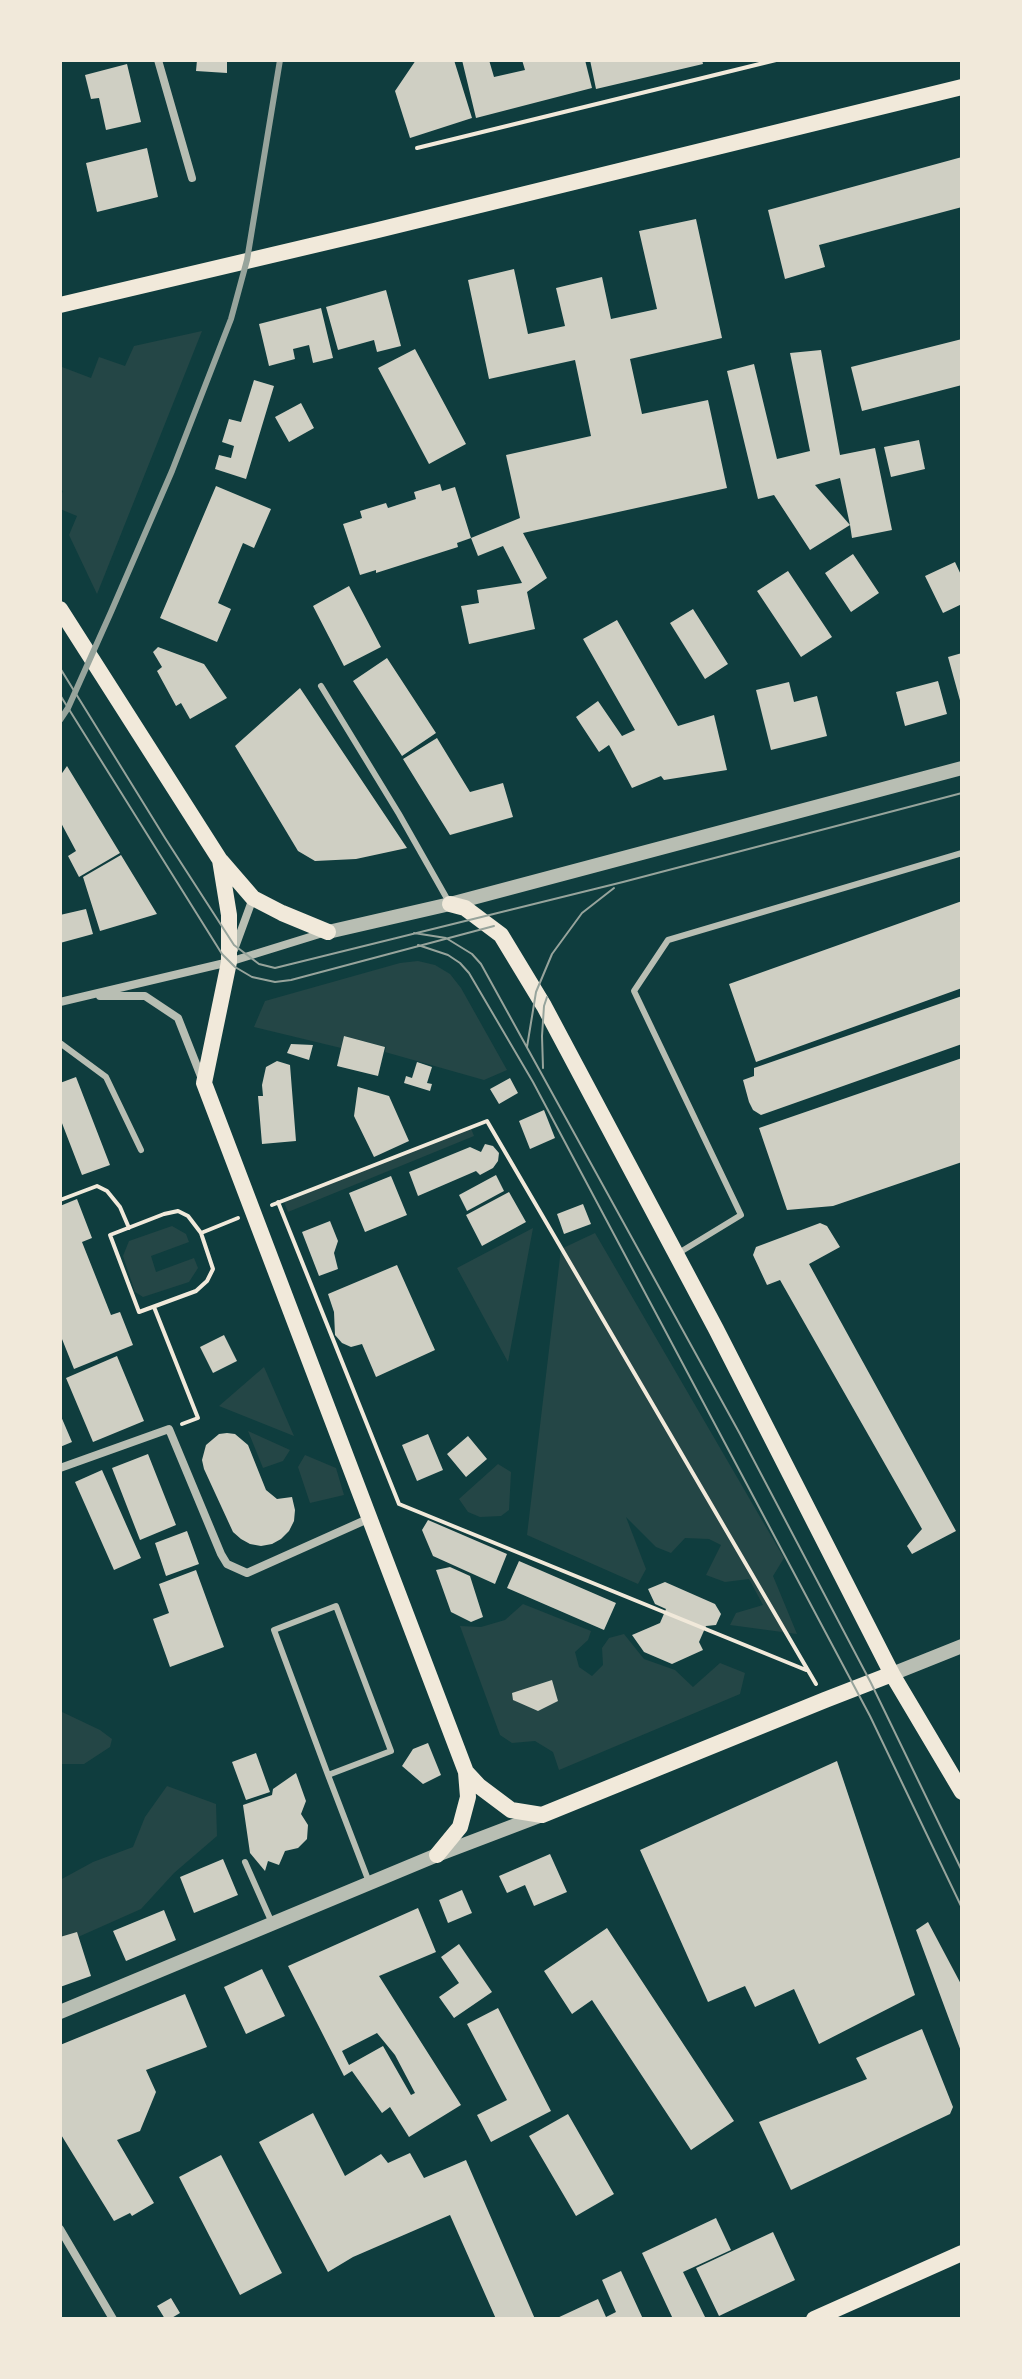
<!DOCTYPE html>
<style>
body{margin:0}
#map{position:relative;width:1022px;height:2379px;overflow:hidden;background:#0f3d3e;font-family:Overpass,sans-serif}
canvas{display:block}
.frame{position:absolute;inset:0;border:62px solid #f1e9da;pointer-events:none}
</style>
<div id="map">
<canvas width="1022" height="2379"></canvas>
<div class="frame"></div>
</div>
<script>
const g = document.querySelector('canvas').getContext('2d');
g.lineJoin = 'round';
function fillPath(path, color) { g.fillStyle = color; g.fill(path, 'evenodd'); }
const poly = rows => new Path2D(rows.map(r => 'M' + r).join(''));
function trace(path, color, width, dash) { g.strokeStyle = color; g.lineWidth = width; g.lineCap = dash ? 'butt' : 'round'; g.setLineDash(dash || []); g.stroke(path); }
fillPath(poly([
 [202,331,97,594,69,535,77,516,60,509,60,498,63,491,60,489,62,367,91,378,99,357,125,366,134,346],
 [418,961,435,965,450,974,461,988,507,1070,484,1080,385,1052,386,1047,344,1036,341,1048,254,1027,265,1001,400,963],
 [470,1126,474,1136,288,1212,284,1202],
 [172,1226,186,1234,189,1242,151,1256,156,1272,194,1258,198,1268,189,1282,143,1297,135,1292,123,1256,129,1241],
 [533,1228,508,1362,457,1268],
 [595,1233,784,1558,773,1576,797,1634,730,1625,736,1613,763,1605,749,1579,725,1582,706,1575,721,1545,709,1539,685,1538,671,1553,656,1547,626,1517,646,1569,638,1584,527,1535,561,1249],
 [264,1367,294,1436,219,1406],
 [248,1431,290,1450,283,1461,263,1468],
 [305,1455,336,1468,344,1495,310,1503,298,1467],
 [498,1464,511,1472,509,1510,501,1516,480,1517,468,1512,459,1499],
 [523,1604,591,1631,588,1640,575,1652,579,1667,592,1676,603,1665,602,1648,609,1638,624,1634,644,1659,675,1670,693,1687,720,1663,745,1673,740,1694,559,1770,553,1752,535,1741,512,1743,500,1735,460,1626,481,1627,505,1620],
 [60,1711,100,1730,112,1739,110,1747,84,1764,60,1764],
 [167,1786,216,1804,217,1836,174,1873,141,1909,60,1945,60,1880,93,1862,133,1847,145,1817]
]), '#244646');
fillPath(poly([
 [197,60,227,60,227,73,196,71],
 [416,60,454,60,472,118,410,138,395,91],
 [462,60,489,60,494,77,525,70,522,60,585,60,592,88,476,118],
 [590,60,702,60,703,64,596,89],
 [127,64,141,122,106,130,99,98,91,99,85,75],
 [147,148,158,197,97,212,86,163],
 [962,157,962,207,819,245,825,267,785,279,768,210],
 [696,219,722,338,630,359,642,414,708,400,727,488,523,533,547,578,527,592,535,629,469,644,461,606,479,603,477,590,522,583,503,546,478,556,471,538,457,543,458,547,376,573,376,570,360,575,343,524,362,518,360,511,386,503,388,508,416,499,414,492,440,484,442,491,455,487,471,538,520,518,506,455,591,436,575,360,489,379,468,280,514,269,528,334,565,326,556,288,602,277,611,319,657,309,639,231],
 [386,290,401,346,377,352,374,340,338,350,326,307],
 [321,308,333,358,313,363,309,345,293,349,295,359,269,366,259,324],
 [962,339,962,385,862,411,851,367],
 [415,349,466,444,429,464,378,368],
 [821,350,840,455,875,448,892,530,852,538,850,525,810,550,774,495,758,499,727,371,754,364,777,459,810,451,790,353],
 [840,478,850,525,815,485],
 [254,380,274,386,246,479,215,469,219,455,231,458,234,446,222,442,229,419,241,422],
 [301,403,314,428,289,442,275,417],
 [919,440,925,469,891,477,884,447],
 [216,486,271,509,254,548,243,543,218,603,231,609,217,642,160,618],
 [853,554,879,593,851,612,825,573],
 [955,562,962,577,962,604,943,613,925,576],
 [788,571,832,637,801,657,757,591],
 [349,586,381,647,344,666,313,606],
 [693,609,728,664,705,679,670,623],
 [617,620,678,726,714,715,727,770,664,780,661,776,632,788,609,745,599,752,576,717,598,701,622,736,635,730,583,639],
 [158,647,204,664,227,698,190,719,181,703,176,706,157,671,162,667,153,652],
 [962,653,962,704,961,704,948,657],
 [387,658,436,733,402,756,353,681],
 [938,681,947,714,905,726,896,692],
 [789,682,794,702,817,696,827,736,771,750,756,690],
 [300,688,407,848,356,859,315,861,298,851,235,746],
 [437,738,470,792,503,783,513,817,450,835,403,759],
 [67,766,120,853,79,877,68,856,76,851,60,821,60,776],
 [121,855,157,914,100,931,83,877],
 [962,901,962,988,756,1062,729,984],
 [86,909,93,934,60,943,60,915],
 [962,996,962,1044,761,1115,753,1110,749,1102,743,1080,754,1076,754,1068],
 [344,1036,385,1047,378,1076,337,1066],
 [291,1044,313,1045,309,1060,287,1053],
 [962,1058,962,1162,833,1206,787,1210,759,1128],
 [277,1061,290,1065,296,1141,262,1144,258,1096,263,1096,262,1085,266,1067],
 [417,1062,432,1067,427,1083,432,1084,430,1091,404,1083,406,1076,412,1078],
 [76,1077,110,1165,82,1175,60,1118,60,1083],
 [510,1078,518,1093,499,1104,490,1089],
 [358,1087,389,1096,409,1141,374,1157,354,1116],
 [544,1110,555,1138,530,1149,519,1121],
 [485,1144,493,1146,499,1153,498,1161,493,1168,480,1175,476,1171,418,1196,409,1172,470,1147,481,1152],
 [496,1175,504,1191,467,1211,459,1195],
 [391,1176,407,1215,365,1232,349,1193],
 [509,1192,526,1222,482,1246,466,1215],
 [77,1199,92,1238,82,1242,111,1315,120,1312,133,1345,74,1369,60,1334,60,1206],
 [583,1204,591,1224,564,1234,557,1214],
 [330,1221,338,1241,334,1253,338,1269,319,1276,302,1232],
 [820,1223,827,1226,840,1247,809,1264,956,1531,912,1554,907,1546,922,1529,780,1280,767,1285,753,1255,756,1247],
 [397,1265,435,1350,376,1377,362,1344,351,1347,342,1343,335,1335,334,1312,328,1294],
 [224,1335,237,1361,213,1373,200,1347],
 [117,1356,144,1421,93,1442,66,1378],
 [60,1414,72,1442,60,1447],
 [227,1433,235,1434,248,1445,266,1490,277,1499,292,1497,295,1510,294,1521,289,1531,281,1539,272,1544,261,1546,250,1544,241,1539,233,1532,204,1469,202,1460,206,1445,219,1434],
 [428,1434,443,1470,417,1481,402,1445],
 [468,1436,487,1459,466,1477,447,1454],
 [148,1454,176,1525,140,1540,112,1468],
 [102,1470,141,1558,114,1570,75,1482],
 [428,1520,507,1554,495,1584,433,1556,422,1530],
 [187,1531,199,1564,166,1576,155,1543],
 [519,1561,616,1603,604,1630,507,1588],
 [450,1567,470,1576,483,1617,471,1622,451,1612,436,1570],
 [196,1570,224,1647,170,1667,153,1619,169,1613,159,1584],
 [665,1582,715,1604,721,1614,716,1625,706,1626,699,1642,703,1650,672,1664,644,1652,632,1635,660,1623,666,1609,655,1604,648,1589],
 [552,1680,558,1701,538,1711,513,1700,512,1693],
 [428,1743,441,1775,423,1784,402,1766,413,1749],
 [256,1753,270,1792,246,1800,232,1762],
 [837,1761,915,1995,819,2044,794,1989,755,2007,745,1986,708,2002,640,1850],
 [296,1773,306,1801,301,1814,308,1825,307,1839,298,1848,285,1851,279,1865,268,1861,265,1871,250,1853,243,1805,272,1795,273,1789],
 [550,1854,567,1892,534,1906,525,1885,507,1893,499,1876],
 [223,1859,238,1895,194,1913,180,1877],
 [462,1890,472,1913,448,1923,439,1900],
 [418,1908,436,1952,379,1976,461,2105,409,2137,390,2107,382,2113,352,2071,344,2076,288,1966],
 [377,2033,395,2055,415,2093,411,2095,383,2046,349,2065,342,2051],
 [164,1910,176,1940,126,1961,113,1931],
 [928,1922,962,1986,962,2054,916,1930],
 [607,1928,734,2121,691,2150,592,2000,572,2014,544,1971],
 [77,1932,91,1976,60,1987,60,1937],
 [459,1944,492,1992,454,2018,439,1997,459,1983,441,1957],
 [262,1969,285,2016,246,2034,224,1987],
 [185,1994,207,2047,146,2070,156,2092,140,2131,117,2140,154,2203,132,2216,130,2213,114,2221,60,2133,60,2045],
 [498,2008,551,2111,491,2142,477,2115,507,2100,467,2024],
 [922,2029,953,2107,950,2114,791,2190,759,2122,867,2079,856,2058],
 [313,2113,345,2176,381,2154,388,2163,410,2153,424,2178,466,2160,535,2319,496,2319,450,2215,353,2257,328,2272,259,2142],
 [568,2114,614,2194,576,2216,529,2136],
 [221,2155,282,2273,240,2295,179,2177],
 [716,2218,731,2250,683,2272,706,2319,673,2319,642,2253],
 [773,2232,795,2280,719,2316,696,2268],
 [621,2271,643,2319,555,2319,598,2299,606,2317,616,2312,602,2280],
 [171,2298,180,2313,170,2319,165,2319,157,2306]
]), '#cfcfc3');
trace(poly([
 [417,148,776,60],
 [60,1200,97,1186,107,1191,120,1207,129,1228],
 [278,1202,399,1504,806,1670],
 [272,1205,487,1121,816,1684],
 [201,1233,213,1269,207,1281,196,1291,139,1312,110,1235,164,1214,178,1211,188,1216,201,1233,238,1218],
 [154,1307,198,1418,182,1424]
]), '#f1e9da', 4);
trace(poly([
 [321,686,399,814,450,904],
 [60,1043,106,1077,141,1150],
 [677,1254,741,1215,634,991,668,940,962,853],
 [328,1775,391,1751,336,1606,274,1630,328,1775,369,1882],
 [245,1862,272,1923]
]), '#b8beb3', 6);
trace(poly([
 [158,60,192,178],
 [234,950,253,898],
 [100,996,145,996,178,1018,202,1079],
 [60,1002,229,962,326,932],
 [60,1468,169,1429,221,1554,227,1564,247,1573,370,1518],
 [60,2229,113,2319]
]), '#b8beb3', 8);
trace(poly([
 [328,932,450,904,962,768],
 [892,1674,962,1646],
 [60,2012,437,1855,542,1815]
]), '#b8beb3', 14);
trace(poly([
 [60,305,374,231,962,87],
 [60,609,220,860,229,915,229,962,204,1083,466,1772,468,1797,460,1827,437,1855],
 [221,861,253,898,282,913,328,932],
 [450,904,465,908,501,935,544,1006,716,1329,892,1674,962,1792],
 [466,1772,479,1786,511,1810,542,1815,825,1700,892,1674],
 [814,2319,962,2253]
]), '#f1e9da', 16);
trace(poly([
 [60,668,165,838,234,945,259,964,275,968,623,882,962,793],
 [60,695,222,954,235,967,252,977,275,982,291,980,494,926],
 [414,933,446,938,472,954,481,964,740,1434,871,1683,962,1871],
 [418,945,448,955,460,963,469,973,533,1082,870,1716,962,1908],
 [527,1047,536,992,552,954,582,913,614,888],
 [543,1068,542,1036,544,1006,547,997]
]), '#97a49c', 2);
trace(poly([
 [60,720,68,708,111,612,172,471,231,319,247,260,280,60]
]), '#97a49c', 6);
</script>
